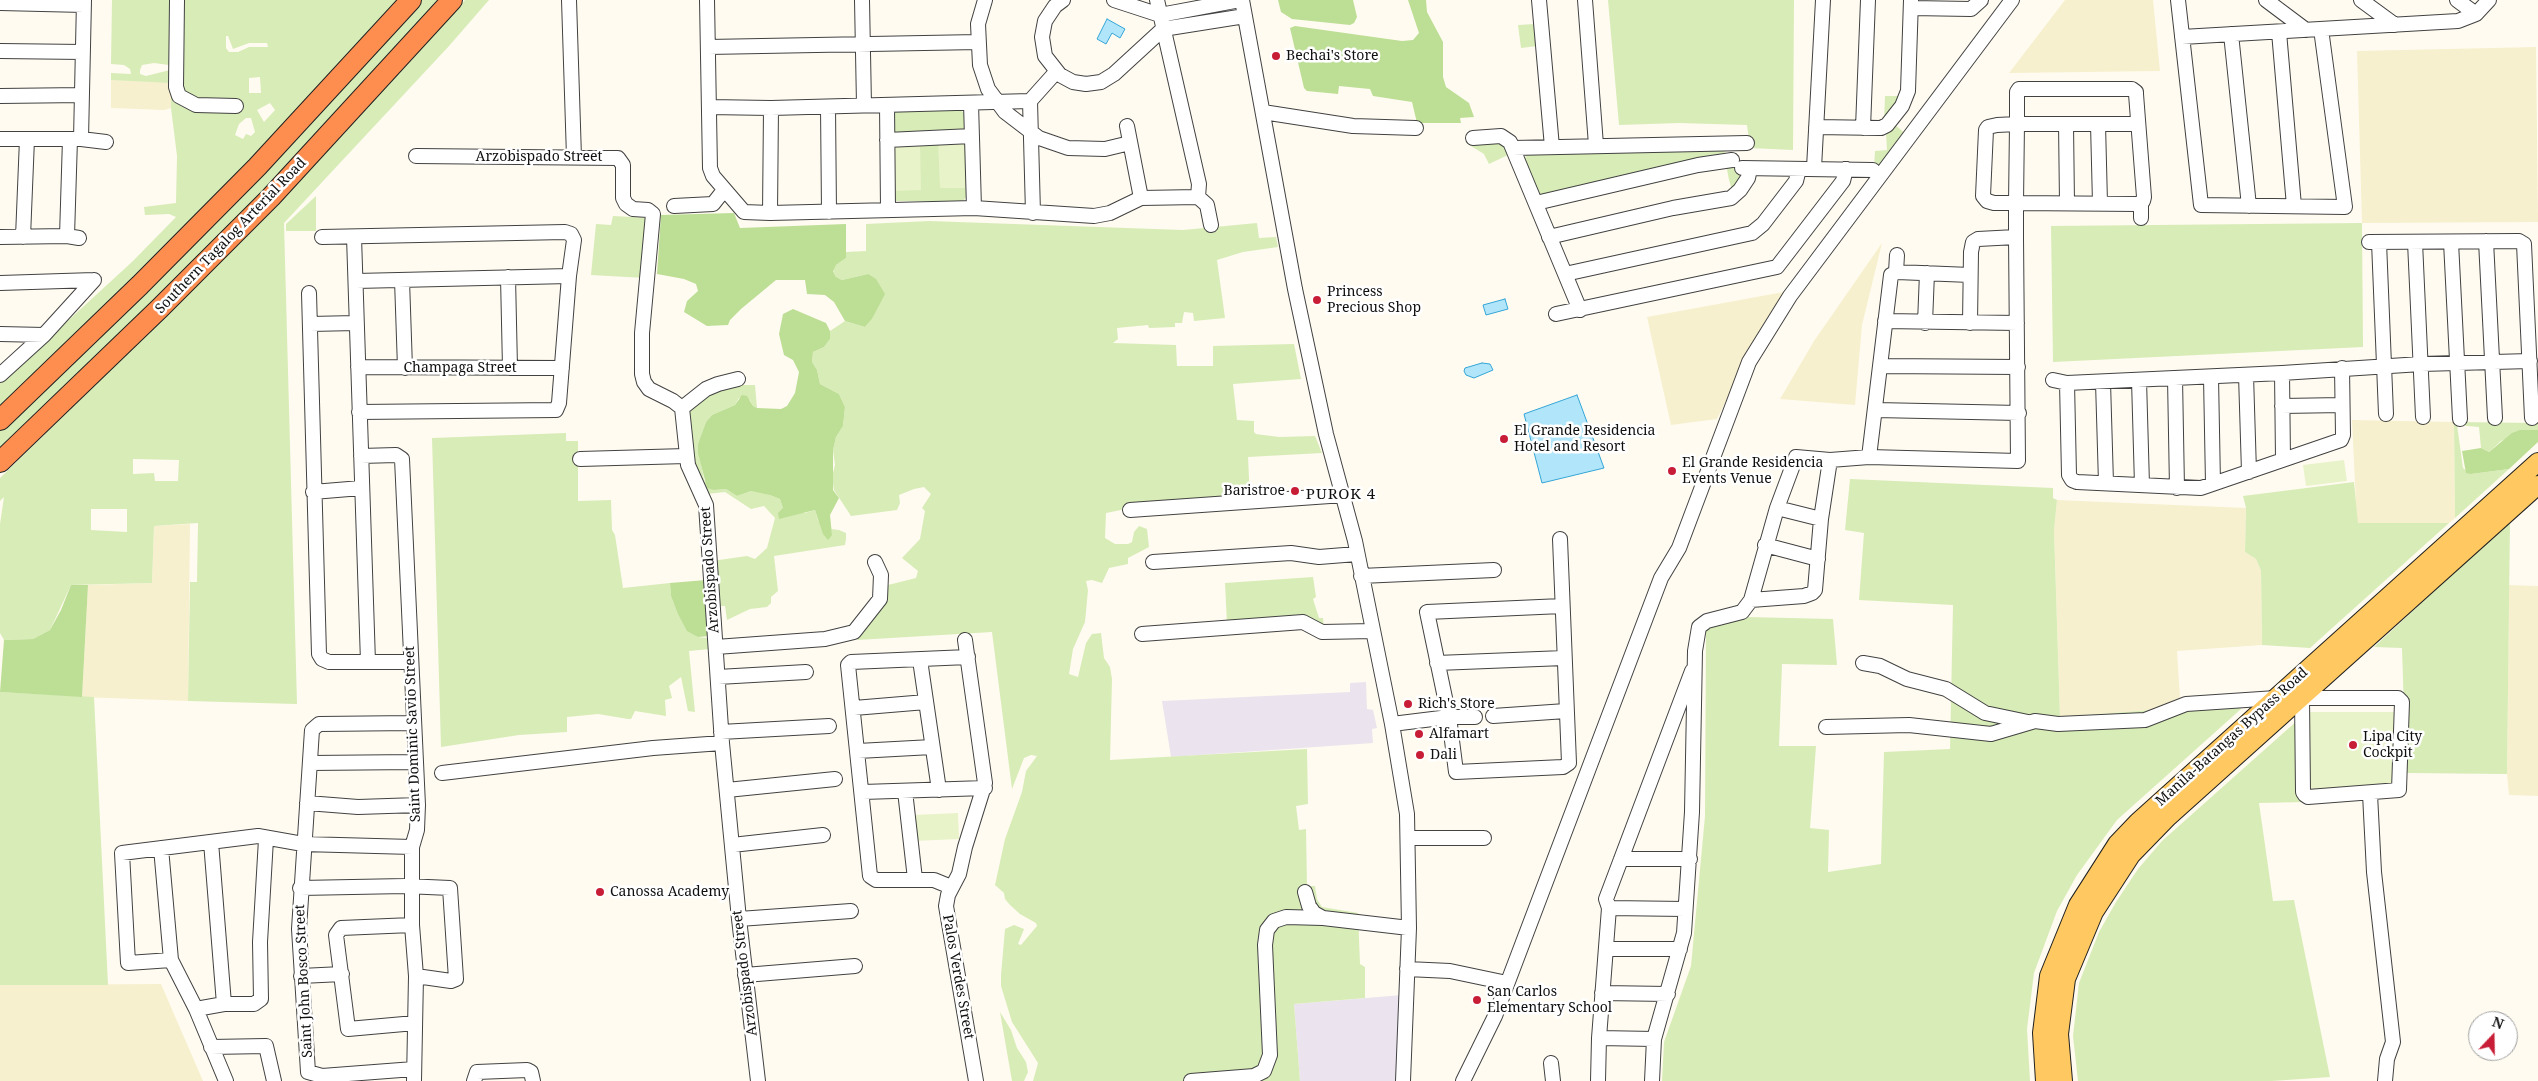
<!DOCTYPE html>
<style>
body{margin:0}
#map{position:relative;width:2538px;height:1081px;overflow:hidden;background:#fffbf0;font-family:"Noto Serif",serif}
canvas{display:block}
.north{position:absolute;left:2468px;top:1011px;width:50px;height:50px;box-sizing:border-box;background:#fff;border:1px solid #9f9f9f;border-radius:50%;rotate:21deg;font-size:14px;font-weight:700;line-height:20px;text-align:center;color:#0f0f0f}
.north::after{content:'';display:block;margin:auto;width:18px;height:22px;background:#c81d36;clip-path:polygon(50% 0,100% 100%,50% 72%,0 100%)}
</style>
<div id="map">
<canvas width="2538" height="1081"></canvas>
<div class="north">N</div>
</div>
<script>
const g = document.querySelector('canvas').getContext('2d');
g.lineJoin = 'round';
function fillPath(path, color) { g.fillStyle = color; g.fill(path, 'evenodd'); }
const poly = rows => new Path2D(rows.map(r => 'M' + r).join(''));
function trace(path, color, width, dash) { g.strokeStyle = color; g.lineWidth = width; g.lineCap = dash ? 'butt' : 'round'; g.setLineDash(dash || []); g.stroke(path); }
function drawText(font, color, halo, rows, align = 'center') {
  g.font = font + ' "Noto Serif",serif'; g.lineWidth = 5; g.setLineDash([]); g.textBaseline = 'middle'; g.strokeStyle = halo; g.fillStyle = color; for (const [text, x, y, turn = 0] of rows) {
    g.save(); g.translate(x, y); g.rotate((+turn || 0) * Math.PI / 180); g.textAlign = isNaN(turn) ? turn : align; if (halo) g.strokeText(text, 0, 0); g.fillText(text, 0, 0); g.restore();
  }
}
fillPath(poly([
 [1366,682,1367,709,1373,710,1377,728,1372,729,1373,743,1171,757,1162,701,1350,692,1350,683],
 [1402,995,1397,1081,1300,1081,1294,1004]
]), '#ebe3ee');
fillPath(poly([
 [2065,0,2153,0,2160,71,2009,73],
 [2536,47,2538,222,2362,223,2357,51],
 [111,80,169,81,172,87,171,108,164,110,111,108],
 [1882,243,1862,325,1855,405,1780,399,1814,341],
 [1789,291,1745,362,1717,419,1671,425,1647,317],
 [2352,420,2454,422,2455,518,2449,523,2357,524],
 [2057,500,2246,508,2245,552,2256,559,2261,571,2262,645,2177,651,2180,698,2164,709,2060,717,2054,530],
 [190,524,188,701,82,697,88,585,152,583,154,526],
 [2509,585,2538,586,2538,796,2509,795,2507,774],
 [161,984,203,1081,0,1081,0,985]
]), '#f7f0ce');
fillPath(poly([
 [112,0,171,0,171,63,169,65,154,63,142,65,140,70,140,74,146,76,170,70,171,83,111,80,111,73,131,74,130,69,124,65,111,64],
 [183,0,402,0,163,252,0,408,0,383,133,261,176,217,169,214,145,215,144,207,176,203,177,156,171,108,171,92,183,98],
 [226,36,228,36,233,49,249,43,267,43,268,47,249,47,238,52,229,52,226,48],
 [260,77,261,93,249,93,249,78],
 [270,103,275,110,264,122,257,110],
 [246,118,251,118,255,132,251,136,246,134,243,139,235,135,239,124],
 [419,0,446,0,268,193,0,454,0,429],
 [465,0,489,0,449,46,284,223,297,704,188,701,190,582,197,582,198,523,154,526,152,583,71,585,50,630,33,639,4,640,0,633,0,524,4,497,0,501,0,478,120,361,266,213,407,65],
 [133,459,179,460,178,481,155,481,154,473,133,474],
 [91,509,127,509,127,532,91,530],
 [1608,0,1794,0,1793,150,1750,148,1747,125,1679,123,1619,125],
 [1535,24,1537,46,1521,48,1518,25],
 [1885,96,1902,96,1884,121],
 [959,109,965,114,968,195,963,201,895,201,891,196,894,111],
 [1894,124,1907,135,1881,168,1874,167,1875,151,1887,150,1886,132],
 [1498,142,1505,145,1510,154,1489,164,1484,154,1466,143],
 [1724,149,1726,154,1540,196,1524,160,1527,154],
 [1726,164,1743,173,1733,193,1729,180],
 [316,196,316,231,286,231,286,224],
 [613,216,650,218,645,278,591,275,596,224,611,225],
 [929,221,1183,230,1257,223,1259,238,1276,237,1278,247,1243,252,1217,260,1225,318,1194,321,1193,313,1184,312,1182,323,1175,323,1175,327,1149,328,1148,325,1117,328,1118,339,1113,343,1176,345,1177,366,1213,366,1213,346,1294,344,1301,379,1233,384,1237,420,1254,421,1254,432,1256,434,1279,437,1315,436,1322,453,1248,457,1250,499,1125,507,1121,510,1106,513,1105,538,1115,544,1128,544,1132,542,1134,532,1139,526,1147,529,1149,547,1128,558,1128,564,1109,568,1102,583,1092,580,1086,581,1088,590,1085,622,1073,649,1069,674,1078,677,1086,643,1092,634,1101,633,1104,658,1110,667,1112,679,1110,760,1307,749,1308,804,1296,806,1299,830,1306,829,1307,886,1315,886,1317,899,1322,907,1358,913,1360,964,1365,967,1365,998,1294,1004,1300,1081,1033,1081,1038,1063,1012,1022,1001,986,1001,975,1005,929,1014,925,1024,929,1018,944,1021,945,1037,926,1036,923,1020,914,1010,905,1005,899,1004,893,995,885,1005,839,1022,792,1026,771,1037,756,1031,755,1024,758,1012,789,992,632,857,640,884,586,916,578,918,571,902,558,920,539,925,511,922,508,931,494,924,487,914,489,899,495,900,503,897,510,851,516,834,490,832,477,835,465,833,450,836,437,843,426,845,407,839,394,820,384,817,370,812,362,813,352,824,347,830,339,830,331,845,321,865,327,872,319,880,301,868,274,842,280,836,277,833,270,836,265,846,258,846,252,866,251,866,224],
 [2362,223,2363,347,2053,362,2051,226],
 [734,385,755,385,757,408,753,406,750,400,739,398,735,405,712,415,706,422,698,445,704,480,714,490,726,489,737,496,751,491,763,492,780,499,783,508,805,513,815,510,818,520,832,535,831,529,839,530,846,533,846,539,845,545,774,556,778,591,771,597,771,603,767,607,750,609,727,620,725,606,715,606,712,561,747,556,755,559,767,548,775,518,764,506,751,509,725,492,707,494,693,471,689,411,711,392],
 [2454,422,2538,423,2538,430,2530,430,2501,441,2489,452,2481,448,2479,427,2457,425,2463,468,2471,474,2509,469,2455,518],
 [566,433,566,441,578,441,578,501,611,500,612,530,615,535,623,588,670,583,671,596,677,612,698,637,707,638,710,649,689,651,695,712,688,711,681,677,669,686,672,698,665,700,666,716,635,711,631,719,628,719,598,714,567,717,567,732,519,735,441,747,432,438],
 [1850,479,2053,488,2053,498,2057,500,2054,530,2060,717,2164,709,2240,707,2241,709,2117,820,2077,875,2057,911,2034,973,2027,1029,2030,1081,1662,1081,1664,1042,1691,966,1705,816,1706,631,1711,626,1746,617,1833,619,1837,665,1782,664,1779,746,1816,746,1810,828,1829,830,1828,872,1881,864,1884,752,1950,749,1953,605,1859,600,1864,533,1845,530],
 [2354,482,2358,523,2449,523,2310,648,2262,645,2261,571,2256,559,2245,552,2246,508,2243,496],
 [2510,521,2507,774,2406,773,2402,648,2374,647],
 [1313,577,1316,597,1313,599,1319,618,1323,618,1324,628,1227,624,1225,583],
 [0,692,94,697,108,985,0,985],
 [2299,719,2305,802,2259,803,2273,901,2294,900,2330,1077,2272,1081,2078,1081,2073,1036,2079,983,2099,932,2116,902,2138,869,2162,841],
 [1000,1012,1011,1030,1017,1048,1026,1062,1028,1072,1024,1081,1012,1081]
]), '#d8ecb7');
fillPath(poly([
 [1278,0,1353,0,1357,17,1354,23,1350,25,1292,19,1281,12],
 [1408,0,1426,0,1427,12,1443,42,1443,77,1446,87,1469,103,1474,117,1460,118,1461,123,1417,123,1412,102,1373,96,1370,89,1339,86,1338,94,1307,91,1304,88,1290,28,1295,26,1402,41,1413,40,1419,33],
 [734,213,740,228,846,224,846,258,836,265,833,271,836,277,842,280,868,274,876,279,885,294,872,319,865,327,845,321,834,302,825,295,807,294,805,280,776,280,741,309,730,320,728,325,707,326,684,312,687,301,698,291,696,284,684,279,657,274,661,215],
 [793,309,826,323,830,331,830,339,824,347,813,352,812,362,817,370,820,384,839,394,845,407,843,426,836,437,833,450,833,490,839,498,830,515,832,535,828,540,823,534,815,510,779,519,778,513,783,508,780,499,770,495,751,491,737,496,726,489,714,490,707,488,698,453,698,444,706,422,712,415,735,405,742,395,747,396,753,406,757,408,781,409,787,406,795,393,799,372,793,360,784,355,779,334,783,314],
 [2520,430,2538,430,2538,442,2509,469,2471,474,2466,473,2462,451,2481,448,2489,452,2512,433],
 [706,580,710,636,698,637,687,631,677,612,671,596,670,583],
 [71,585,88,585,82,697,0,692,4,640,33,639,50,630,61,610]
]), '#bdde95');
fillPath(poly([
 [964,141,965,188,940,188,938,142],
 [891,143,920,143,921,190,892,191],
 [2344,460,2347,481,2306,486,2303,465],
 [2308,712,2396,712,2396,785,2310,792],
 [958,813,959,839,914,841,913,815]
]), '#e9f3c9');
const water = poly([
 [1107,19,1125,29,1120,38,1112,33,1106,44,1097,39,1107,19],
 [1505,299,1508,309,1486,315,1483,305,1505,299],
 [1482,363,1490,364,1493,370,1474,378,1466,375,1464,371,1465,368,1482,363],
 [1577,395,1604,468,1542,483,1524,414,1577,395]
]);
fillPath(water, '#b1e6fa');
trace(water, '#34a5d6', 1);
const minor = poly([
 [177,0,176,87,179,96,196,105,236,106],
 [569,0,574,157],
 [707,0,710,168,713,176,744,212,770,213,974,208,1094,216,1110,213,1141,198,1198,197],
 [862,0,864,105],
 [985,0,978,24,980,65,988,89,1005,112,1039,138,1068,148,1105,149,1130,143],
 [1063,0,1055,6,1045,21,1042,37,1045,56,1060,75,1073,82,1086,84,1101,82,1114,74,1163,29,1245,16],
 [1114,0,1160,15,1240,0],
 [1157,0,1199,184,1198,197,1207,205,1211,225],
 [1242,0,1295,289,1326,434,1355,541,1392,724,1407,814,1409,928,1403,1081],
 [1539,0,1552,147],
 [1585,0,1596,145],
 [2178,0,2201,205,2345,207,2321,29],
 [2266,0,2306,30],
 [2361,0,2395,25],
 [2457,0,2476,14],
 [0,3,84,5],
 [1911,8,1971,9,1981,0],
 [2279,32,2294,206],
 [2231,34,2249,206],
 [2182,37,2458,21,2476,14,2489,0],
 [708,47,978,42],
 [0,51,83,52],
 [0,96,82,95],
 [971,103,974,208],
 [887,105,888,209],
 [709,107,771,108,1030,101],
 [828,107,829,212],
 [1263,112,1353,126,1416,128],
 [2066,124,2067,203],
 [2098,124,2100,203],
 [1127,126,1141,198],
 [1816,127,1881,128,1887,125,1902,106,1908,91,1911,0],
 [1863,128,1868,0],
 [1473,138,1501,136,1510,142,1580,310],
 [0,139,81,139,84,0],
 [81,139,106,142],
 [887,140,972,136],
 [1513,148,1747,143],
 [416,156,618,158,623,165,623,198,626,204,633,209,648,210,653,214,642,333,642,374,644,382,649,389,673,401,682,408,688,465,706,505,722,743,739,919,758,1081],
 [1742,168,1873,170],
 [1814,168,1823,0],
 [1536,203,1698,165,1732,160],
 [2141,203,2141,218],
 [674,206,713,204,724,190],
 [770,213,771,108],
 [1033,213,1030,101,1056,72],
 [67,236,79,238],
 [0,237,67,236,70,139],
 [23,237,27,139],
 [322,237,565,232,571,234,574,240,569,276,559,403,556,410,359,412],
 [354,237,368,662],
 [1549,237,1673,208,1731,198,1740,190,1748,178,1750,169],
 [2486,241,2495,418],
 [2369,242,2519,241,2524,244,2532,418],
 [2379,242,2386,414],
 [2415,242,2423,417],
 [2451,242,2460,419],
 [1896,272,1897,255],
 [1565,274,1752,233,1763,224,1796,181,1799,169],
 [508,277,510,368],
 [402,280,405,368],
 [356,281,569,276],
 [0,283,94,280],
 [309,293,319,654,322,659,329,662,411,662],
 [1556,314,1777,267,1843,181,1846,169],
 [1885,321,2017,323],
 [1925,323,1927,273],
 [1970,323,1971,252,1973,242,1978,239,2016,237],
 [310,324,356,323],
 [0,334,44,335],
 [1881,366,2018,367],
 [358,367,562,368],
 [2282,373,2283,459],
 [0,375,44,335,94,280],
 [2246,375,2249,472],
 [2211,377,2213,484],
 [2175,378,2177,488],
 [2053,380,2067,383,2282,373,2421,364,2530,361],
 [2139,380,2142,485],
 [2103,382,2106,483],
 [2067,383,2069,475,2072,480,2077,482,2201,488,2341,440,2343,435,2342,368],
 [2282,406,2342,405],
 [682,408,706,389,718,384,738,379],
 [1876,410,2019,413],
 [361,456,396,455,402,459,418,805,417,830,412,847,412,925,416,976,414,1081],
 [1869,457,1891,275,1897,272,1970,275],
 [580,459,686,456],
 [313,492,361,488],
 [1777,508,1821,519],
 [1130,510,1344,495],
 [1560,539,1569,763,1563,767,1456,772,1449,717,1427,612,1562,606],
 [1765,545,1818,559],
 [1153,562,1291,553,1319,557,1357,554],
 [1361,576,1494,570],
 [1751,600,1804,596,1812,593,1815,590,1821,519,1830,460],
 [1142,634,1303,622,1322,632,1373,631],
 [965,640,985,783,965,847,959,874,948,895,946,906,976,1081],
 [716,647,825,639,854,632,880,599,881,575,875,562],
 [920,660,939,790],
 [1437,663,1564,658],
 [1863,663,1880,666,1907,679,1946,689,1985,713,2028,722],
 [718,677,806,672],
 [854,708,926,702],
 [1493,716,1566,711],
 [413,723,319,724,312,730,299,929,308,1072,322,1076,414,1069],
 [1392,724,1449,717,1475,717],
 [1826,727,1909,725,1991,734,2035,721,2058,724,2145,720,2186,704,2276,698,2398,698,2402,702,2399,790,2308,797,2305,795,2303,792,2302,698],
 [721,732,829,726],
 [858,751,932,747],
 [310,763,415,762],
 [442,773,653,748,722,743],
 [727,790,835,779],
 [905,791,915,879],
 [863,792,985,788],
 [2370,794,2374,872,2393,1042,2387,1059,2385,1081],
 [307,803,358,807,418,805],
 [1409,838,1484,838],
 [211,842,224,1004],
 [732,845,823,835],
 [161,848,171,960],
 [1621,859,1690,859],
 [951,887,934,880,876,880,870,876,848,665,851,662,968,657],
 [300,888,405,886,450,888,456,979,451,981,416,976],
 [1305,892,1309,906,1314,913,1323,918,1409,928],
 [1609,908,1685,909],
 [739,919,851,911],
 [412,925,341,928,336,935,348,1029,415,1023],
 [1606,949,1680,949],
 [1407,969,1450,971,1507,983],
 [745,975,855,966],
 [301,976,342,974],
 [1602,993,1668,994],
 [196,1009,224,1004,254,1004,261,999,260,942,266,839],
 [1599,1038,1654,1039],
 [211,1047,266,1046,274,1081],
 [1551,1063,1553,1081],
 [226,1081,196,1009,171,960,128,963,122,853,258,836,303,844,412,847],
 [474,1081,477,1072,527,1070,531,1072,533,1081],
 [1191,1081,1254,1076,1264,1071,1270,1055,1265,945,1267,930,1274,921,1286,917,1323,918],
 [1463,1081,1495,1016,1661,578,1679,548,1749,362,1790,296,2012,0],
 [1598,1081,1599,1038,1609,908,1606,899,1692,671],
 [1652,1081,1654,1039,1684,933,1692,812,1695,651,1699,627,1707,621,1742,612,1751,600,1777,508,1796,457,1830,460,1869,457,2018,461,2016,237,2016,203,2017,124,2017,92,2019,89,2132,89,2136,92,2136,94,2144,197,2143,201,2138,204,2016,203,1994,203,1987,201,1983,196,1986,130,1988,127,1997,125,2017,124,2138,124]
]);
const major = poly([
 [2045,1081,2042,1033,2049,976,2078,905,2117,844,2138,822,2538,462],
 [2063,1081,2059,1034,2066,979,2094,912,2131,855,2168,817,2538,485]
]);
const highway = poly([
 [0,420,140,285,257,167,411,0],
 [0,462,160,308,271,197,452,0]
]);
trace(minor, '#424242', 16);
trace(major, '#202020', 20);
trace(highway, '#202020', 22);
trace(minor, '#fff', 14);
trace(major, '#ffc860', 18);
trace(highway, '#fd8e50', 20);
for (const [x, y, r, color] of [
 [1276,56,5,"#c81d36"],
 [1317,300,5,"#c81d36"],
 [1504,439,5,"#c81d36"],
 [1672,471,5,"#c81d36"],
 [1295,491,5,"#c81d36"],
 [1408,704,5,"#c81d36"],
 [1419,734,5,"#c81d36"],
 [2353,745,5,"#c81d36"],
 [1420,755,5,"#c81d36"],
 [600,892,5,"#c81d36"],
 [1477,1000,5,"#c81d36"]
]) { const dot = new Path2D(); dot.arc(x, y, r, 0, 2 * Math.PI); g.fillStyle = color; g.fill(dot); trace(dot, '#fff', 2); }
drawText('14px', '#0f0f0f', '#fff', [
 ["Bechai's Store",1286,56],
 ["Princess",1327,292],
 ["Precious Shop",1327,308],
 ["El Grande Residencia",1514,431],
 ["Hotel and Resort",1514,447],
 ["El Grande Residencia",1682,463],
 ["Events Venue",1682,479],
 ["Baristroe",1285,491,"right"],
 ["Rich's Store",1418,704],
 ["Alfamart",1429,734],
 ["Lipa City",2363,737],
 ["Cockpit",2363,753],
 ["Dali",1430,755],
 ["Canossa Academy",610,892],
 ["San Carlos",1487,992],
 ["Elementary School",1487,1008]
], 'left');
drawText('14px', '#0f0f0f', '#fff', [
 ["Arzobispado Street",539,157],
 ["Southern Tagalog Arterial Road",231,236,-46],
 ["Champaga Street",460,368],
 ["Arzobispado Street",710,570,-94],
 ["Saint Dominic Savio Street",413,734,-92],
 ["Manila-Batangas Bypass Road",2232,737,-42],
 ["Arzobispado Street",745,973,-97],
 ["Palos Verdes Street",958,977,80],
 ["Saint John Bosco Street",304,981,-93]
]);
g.letterSpacing = '1px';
drawText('15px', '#0f0f0f', '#fff', [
 ["PUROK 4",1341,495]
]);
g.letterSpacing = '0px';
</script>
